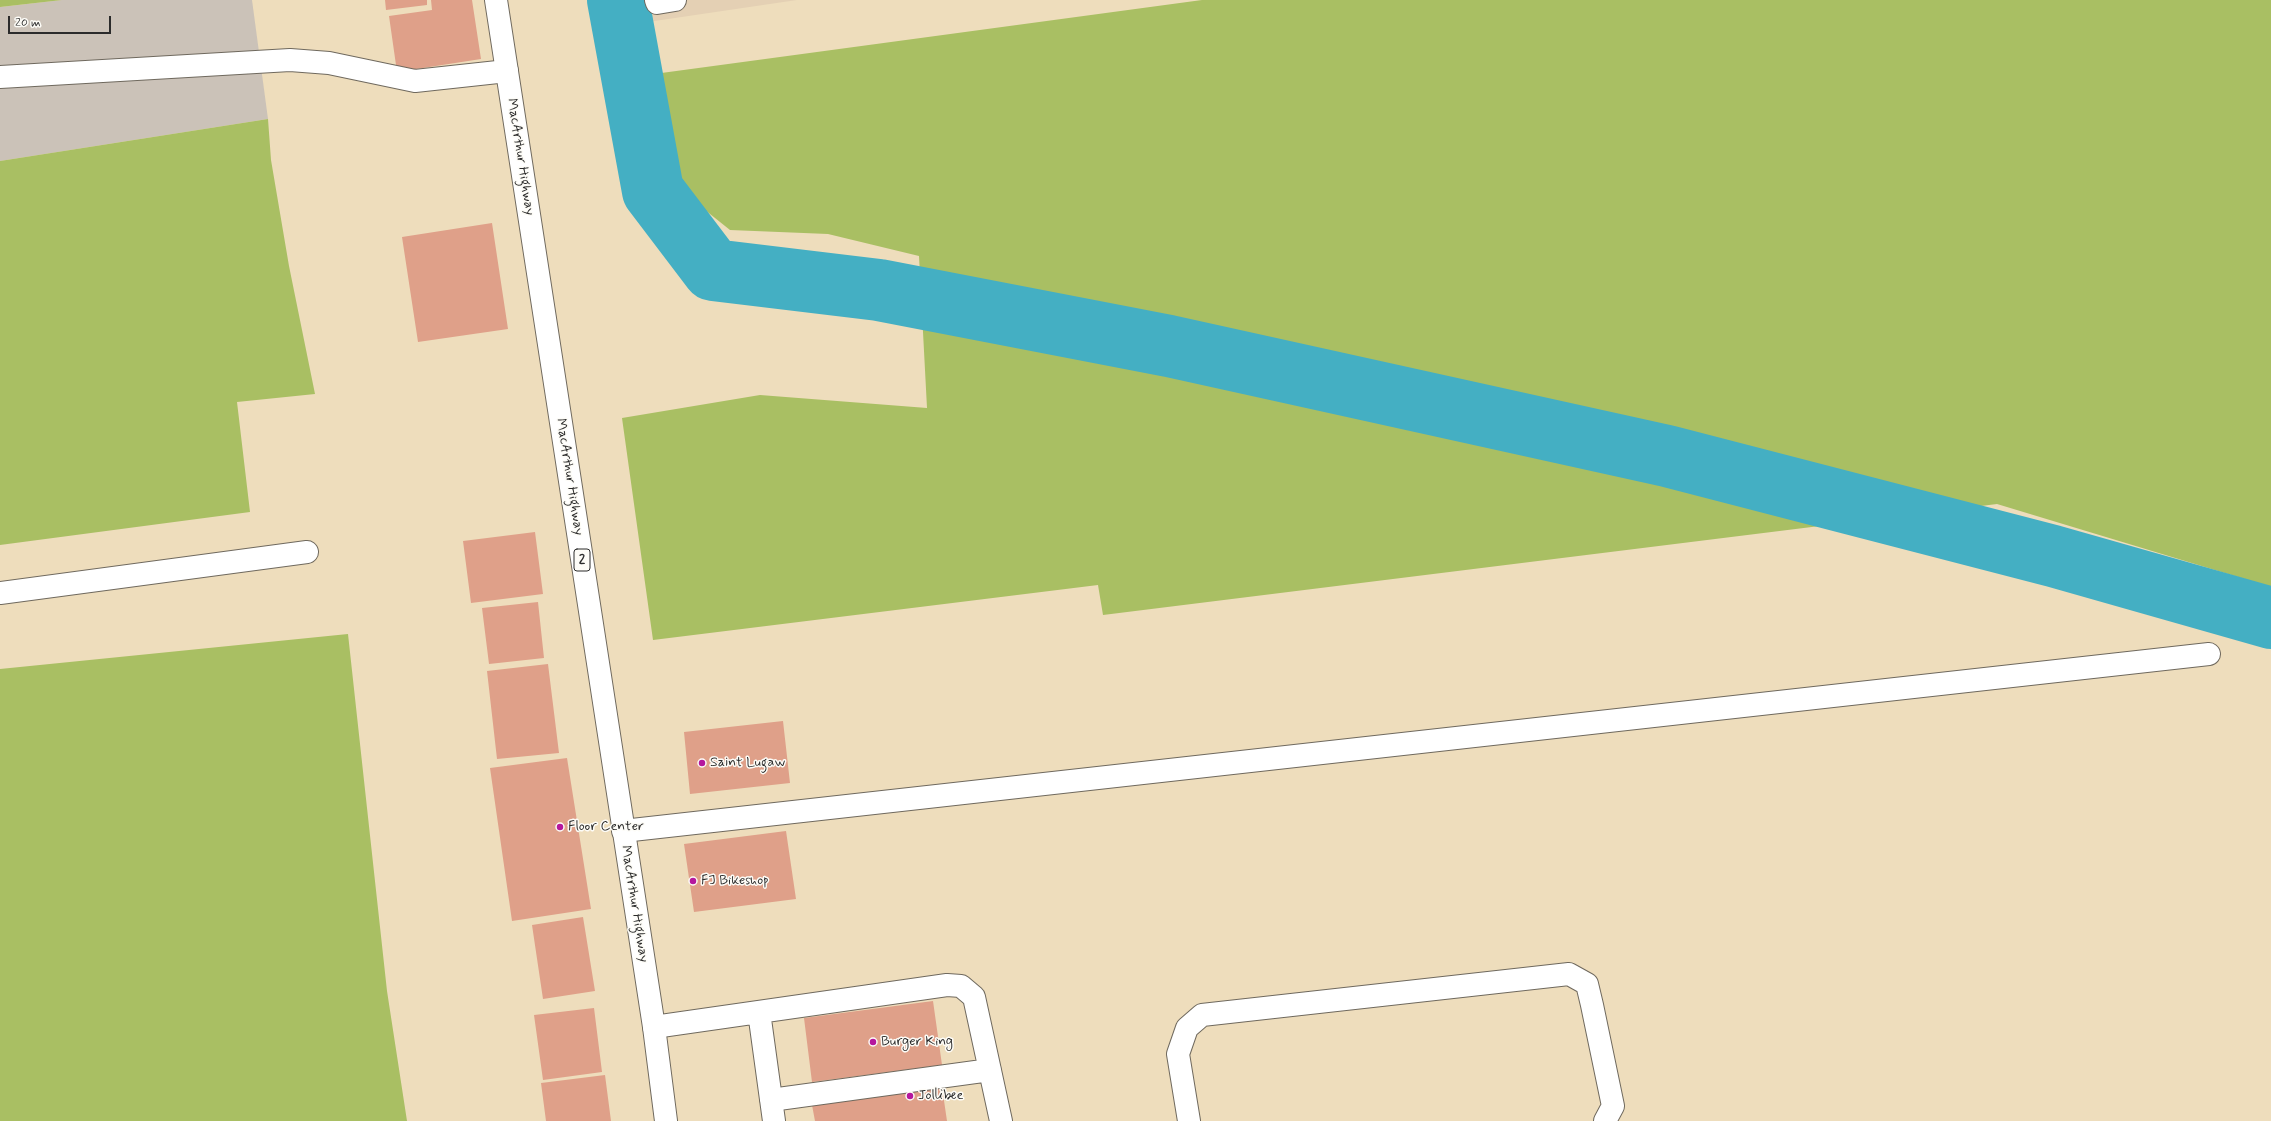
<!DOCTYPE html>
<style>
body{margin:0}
#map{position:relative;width:2271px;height:1121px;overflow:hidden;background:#eeddbc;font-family:Mynerve,sans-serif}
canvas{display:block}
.scale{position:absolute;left:8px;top:16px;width:103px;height:18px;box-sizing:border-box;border:2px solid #2b2b2b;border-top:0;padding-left:5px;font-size:12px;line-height:14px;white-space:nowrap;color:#2b2b2b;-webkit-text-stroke:3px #fdfcf7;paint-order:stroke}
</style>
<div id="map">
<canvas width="2271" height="1121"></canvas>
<div class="scale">20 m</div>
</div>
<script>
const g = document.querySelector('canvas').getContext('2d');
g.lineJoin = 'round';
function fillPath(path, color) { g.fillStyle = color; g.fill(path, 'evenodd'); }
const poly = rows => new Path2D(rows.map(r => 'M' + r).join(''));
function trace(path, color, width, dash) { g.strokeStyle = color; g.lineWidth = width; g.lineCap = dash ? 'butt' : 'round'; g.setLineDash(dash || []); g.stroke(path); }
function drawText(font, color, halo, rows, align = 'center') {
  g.font = font + ' Mynerve,sans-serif'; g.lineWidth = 3; g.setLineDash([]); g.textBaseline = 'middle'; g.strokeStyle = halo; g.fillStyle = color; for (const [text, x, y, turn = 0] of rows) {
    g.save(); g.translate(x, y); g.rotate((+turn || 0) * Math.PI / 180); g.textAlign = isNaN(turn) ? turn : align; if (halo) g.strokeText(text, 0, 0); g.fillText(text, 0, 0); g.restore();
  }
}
fillPath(poly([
 [637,0,797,0,641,23]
]), '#e4d0b4');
fillPath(poly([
 [62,0,252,0,268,119,0,161,0,7]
]), '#cbc2b8');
fillPath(poly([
 [0,0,62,0,0,7],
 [1202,0,2271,0,2271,587,1997,504,1103,615,1098,585,653,640,622,418,760,395,927,408,919,256,828,234,730,230,685,194,654,74],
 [268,119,271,160,289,266,315,394,237,402,250,512,0,545,0,161],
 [348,634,387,991,407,1121,0,1121,0,669]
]), '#a9bf63');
trace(poly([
 [618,0,653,191,713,270,879,290,1169,346,1667,456,2053,556,2271,618]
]), '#44afc3', 62);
fillPath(poly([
 [385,0,427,0,427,5,386,10],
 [431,0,472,0,481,59,397,72,389,16,432,10],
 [492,223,508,329,418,342,402,237],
 [535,532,543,594,471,603,463,541],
 [538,602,544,658,489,664,482,608],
 [548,664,559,753,497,759,487,671],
 [783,721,790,783,690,794,684,732],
 [567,758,591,909,512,921,490,768],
 [786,831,796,899,694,912,684,844],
 [583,917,595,991,543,999,532,925],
 [933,1001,942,1065,812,1082,804,1018],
 [594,1008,602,1072,543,1080,534,1015],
 [605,1075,611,1121,546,1121,541,1083],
 [942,1087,947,1121,815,1121,812,1105]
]), '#dfa089');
const minor = poly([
 [656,0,657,3,675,0],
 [0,77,290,60,329,63,415,81,507,71],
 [0,593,307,552],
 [623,831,2209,654],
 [759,1012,774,1121],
 [654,1027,947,985,961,986,974,997,1001,1121],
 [771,1100,990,1070],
 [1189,1121,1178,1054,1187,1028,1202,1015,1569,974,1587,984,1592,1005,1613,1106,1605,1121]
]);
const highway = poly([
 [496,0,654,1027,666,1121]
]);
trace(minor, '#6f695e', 24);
trace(highway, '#6f695e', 24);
trace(minor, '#fff', 22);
trace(highway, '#fff', 22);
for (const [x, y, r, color] of [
 [702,763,4,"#b5179e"],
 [560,827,4,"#b5179e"],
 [693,881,4,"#b5179e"],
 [873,1042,4,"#b5179e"],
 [910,1096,4,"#b5179e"]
]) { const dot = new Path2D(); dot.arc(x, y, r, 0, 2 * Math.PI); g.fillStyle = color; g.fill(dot); trace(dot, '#fdfcf7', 1.5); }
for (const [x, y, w] of [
 [582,560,16]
]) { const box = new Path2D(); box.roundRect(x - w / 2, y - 11, w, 22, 3); g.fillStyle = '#fdfcf7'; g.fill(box); trace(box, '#2b2b2b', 1); }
drawText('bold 13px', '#2b2b2b', null, [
 ["2",582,560]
]);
drawText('14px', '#2b2b2b', '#fdfcf7', [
 ["MacArthur Highway",520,157,81],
 ["MacArthur Highway",569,477,81],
 ["MacArthur Highway",634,904,81]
]);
drawText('14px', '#2b2b2b', '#fdfcf7', [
 ["Saint Lugaw",710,763],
 ["Floor Center",568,827],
 ["FJ Bikeshop",701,881],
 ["Burger King",881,1042],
 ["Jollibee",918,1096]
], 'left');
</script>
